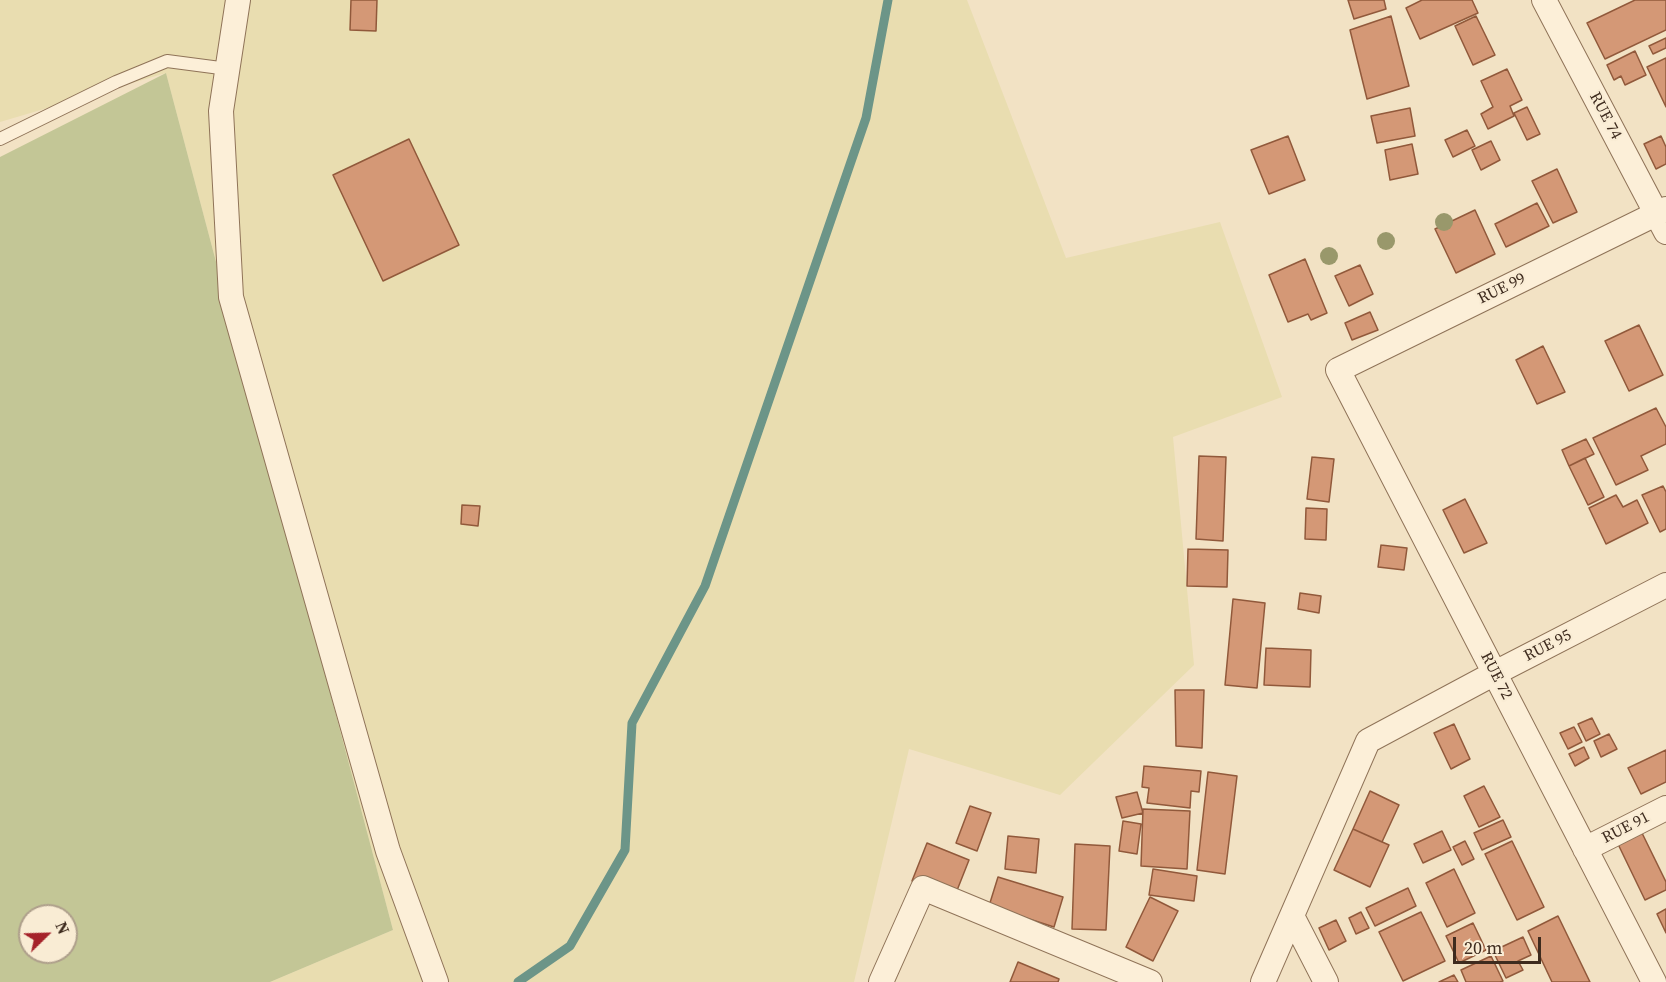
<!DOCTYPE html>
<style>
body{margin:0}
#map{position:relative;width:1666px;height:982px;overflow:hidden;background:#f2e2c4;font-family:"Source Serif 4",serif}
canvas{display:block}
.north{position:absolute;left:18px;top:904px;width:60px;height:60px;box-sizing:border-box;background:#f9ecd4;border:2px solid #ae9f8b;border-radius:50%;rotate:67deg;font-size:16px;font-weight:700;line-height:24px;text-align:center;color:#3e2b1e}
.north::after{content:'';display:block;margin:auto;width:21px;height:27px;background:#a5222a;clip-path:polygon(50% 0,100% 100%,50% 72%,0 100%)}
.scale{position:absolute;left:1453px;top:937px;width:88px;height:27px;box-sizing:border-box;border:3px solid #3e2b1e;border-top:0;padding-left:8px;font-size:18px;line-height:21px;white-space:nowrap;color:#3e2b1e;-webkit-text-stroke:4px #f9ecd4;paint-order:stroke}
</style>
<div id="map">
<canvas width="1666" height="982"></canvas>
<div class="north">N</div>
<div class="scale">20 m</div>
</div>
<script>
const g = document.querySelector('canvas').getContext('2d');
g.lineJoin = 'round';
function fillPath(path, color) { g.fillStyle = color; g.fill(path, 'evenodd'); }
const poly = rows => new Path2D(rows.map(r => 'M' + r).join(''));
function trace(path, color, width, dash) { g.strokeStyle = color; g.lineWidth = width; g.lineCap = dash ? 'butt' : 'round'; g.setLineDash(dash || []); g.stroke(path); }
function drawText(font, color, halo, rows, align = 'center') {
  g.font = font + ' "Source Serif 4",serif'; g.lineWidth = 4.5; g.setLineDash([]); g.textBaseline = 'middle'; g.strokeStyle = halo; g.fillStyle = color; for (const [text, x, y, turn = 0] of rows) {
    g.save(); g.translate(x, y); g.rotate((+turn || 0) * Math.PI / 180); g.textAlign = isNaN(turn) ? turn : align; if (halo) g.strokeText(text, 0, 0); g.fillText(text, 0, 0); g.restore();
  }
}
fillPath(poly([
 [0,0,967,0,1066,258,1220,222,1282,397,1173,437,1194,665,1060,795,909,749,854,982,270,982,393,930,166,73,0,122]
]), '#e9ddb0');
fillPath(poly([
 [166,73,393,930,270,982,0,982,0,157],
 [30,916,66,916,66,952,30,952]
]), '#c3c696');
trace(poly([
 [518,982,570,946,625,850,632,723,705,586,866,118,888,0]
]), '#6c9588', 9);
const building = poly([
 [351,0,377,0,376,31,350,30,351,0],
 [1348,0,1384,0,1386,9,1354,19,1348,0],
 [1422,0,1472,0,1478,13,1420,39,1406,8,1422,0],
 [1635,0,1666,0,1666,30,1605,59,1587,23,1635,0],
 [1391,16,1409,86,1367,99,1350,30,1391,16],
 [1476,16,1495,55,1473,65,1455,26,1476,16],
 [1666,38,1666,48,1653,54,1649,46,1666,38],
 [1635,51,1646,75,1625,85,1621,76,1614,80,1607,65,1635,51],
 [1666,58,1666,107,1647,67,1666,58],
 [1507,69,1522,100,1510,106,1514,116,1488,129,1481,114,1493,107,1481,81,1507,69],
 [1527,107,1540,134,1527,140,1514,113,1527,107],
 [1410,108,1415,136,1377,143,1371,116,1410,108],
 [1467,130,1475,146,1453,157,1445,140,1467,130],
 [1288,136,1305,180,1269,194,1251,150,1288,136],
 [1661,136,1666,147,1666,164,1656,169,1644,144,1661,136],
 [409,139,459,245,383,281,333,175,409,139],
 [1491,141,1500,160,1481,170,1472,150,1491,141],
 [1412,144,1418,174,1390,180,1385,150,1412,144],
 [1557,169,1577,212,1553,223,1532,181,1557,169],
 [1537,203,1549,226,1506,247,1495,224,1537,203],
 [1475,210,1495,254,1456,273,1435,229,1475,210],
 [1305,259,1327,313,1311,320,1308,314,1288,322,1269,275,1305,259],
 [1360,265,1373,294,1349,306,1335,276,1360,265],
 [1370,312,1378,330,1352,340,1345,323,1370,312],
 [1639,325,1663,375,1629,391,1605,341,1639,325],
 [1543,346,1565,392,1537,404,1516,360,1543,346],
 [1656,408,1666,427,1666,444,1641,456,1648,470,1616,485,1593,438,1656,408],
 [1586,439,1594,454,1569,466,1562,450,1586,439],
 [1199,456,1226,457,1223,541,1196,539,1199,456],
 [1312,457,1334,459,1329,502,1307,499,1312,457],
 [1585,458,1604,497,1588,505,1569,466,1585,458],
 [1663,486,1666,492,1666,529,1660,532,1642,495,1663,486],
 [1616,495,1623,507,1637,500,1648,523,1606,544,1589,508,1616,495],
 [1465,499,1487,543,1464,553,1443,510,1465,499],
 [462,505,480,506,478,526,461,524,462,505],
 [1306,508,1327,509,1326,540,1305,539,1306,508],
 [1381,545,1407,548,1404,570,1378,567,1381,545],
 [1188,549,1228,550,1227,587,1187,586,1188,549],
 [1300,593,1321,596,1319,613,1298,609,1300,593],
 [1233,599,1265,603,1257,688,1225,685,1233,599],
 [1266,648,1311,650,1310,687,1264,685,1266,648],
 [1175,690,1204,690,1202,748,1176,746,1175,690],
 [1592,718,1600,734,1586,741,1578,724,1592,718],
 [1454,724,1470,759,1451,769,1434,733,1454,724],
 [1574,727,1582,742,1568,749,1560,733,1574,727],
 [1609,734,1617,749,1601,757,1594,741,1609,734],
 [1584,747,1589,758,1575,766,1569,754,1584,747],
 [1666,750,1666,782,1641,794,1628,768,1666,750],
 [1144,766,1201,771,1199,792,1191,791,1190,808,1147,803,1149,788,1142,787,1144,766],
 [1208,772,1237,776,1225,874,1197,870,1208,772],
 [1484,786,1500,817,1479,827,1464,796,1484,786],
 [1370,791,1399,805,1382,842,1353,829,1370,791],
 [1137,792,1143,813,1122,818,1116,797,1137,792],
 [970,806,991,813,977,851,956,843,970,806],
 [1143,809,1190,811,1187,869,1141,866,1143,809],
 [1503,820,1511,837,1482,850,1474,833,1503,820],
 [1123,821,1141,824,1137,854,1119,851,1123,821],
 [1353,829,1389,845,1370,887,1334,870,1353,829],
 [1442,831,1451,850,1423,863,1414,844,1442,831],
 [1641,831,1666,882,1666,890,1645,900,1617,842,1641,831],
 [1008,836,1039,839,1036,873,1005,869,1008,836],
 [1465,841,1474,859,1462,865,1453,847,1465,841],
 [1512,841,1544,907,1517,920,1485,854,1512,841],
 [927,843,969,860,954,898,912,881,927,843],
 [1075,844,1110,846,1106,930,1072,929,1075,844],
 [1153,869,1197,876,1194,901,1149,895,1153,869],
 [1454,869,1475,913,1447,927,1426,883,1454,869],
 [998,877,1063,897,1054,927,989,906,998,877],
 [1408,888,1416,906,1375,926,1366,908,1408,888],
 [1150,897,1178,911,1153,961,1126,947,1150,897],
 [1666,909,1666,933,1657,914,1666,909],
 [1361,912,1369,928,1356,934,1349,918,1361,912],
 [1421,912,1445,961,1403,981,1379,932,1421,912],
 [1558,916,1590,982,1552,982,1528,931,1558,916],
 [1336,920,1346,941,1329,950,1319,928,1336,920],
 [1473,923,1486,950,1459,963,1446,936,1473,923],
 [1523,937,1531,955,1518,961,1523,970,1506,978,1493,951,1523,937],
 [1491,956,1503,981,1500,982,1466,982,1461,970,1491,956],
 [1018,962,1059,979,1058,982,1010,982,1018,962],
 [1454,975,1458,982,1439,982,1454,975]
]);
fillPath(building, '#d49876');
trace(building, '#91593b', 1.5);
const lane = poly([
 [0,139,116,82,167,61,228,69]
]);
const street = poly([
 [238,0,221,111,231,297,388,851,436,982],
 [1544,0,1666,232],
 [1585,849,1666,808],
 [1292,916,1326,982],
 [881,982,923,888,1150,982],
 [1263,982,1368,741,1495,673,1666,585],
 [1654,982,1338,370,1666,209]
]);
trace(lane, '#8f7358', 14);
trace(street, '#8f7358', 26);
trace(lane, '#fcefd8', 12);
trace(street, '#fcefd8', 24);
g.fillStyle = '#99986b';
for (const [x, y] of [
 [1444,222],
 [1386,241],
 [1329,256]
]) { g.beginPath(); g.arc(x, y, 9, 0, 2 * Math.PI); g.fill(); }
drawText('16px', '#3e2b1e', '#f9ecd4', [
 ["RUE 74",1605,116,62],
 ["RUE 99",1502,289,-26],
 ["RUE 95",1548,646,-27],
 ["RUE 72",1496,676,63],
 ["RUE 91",1626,828,-27]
]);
</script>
